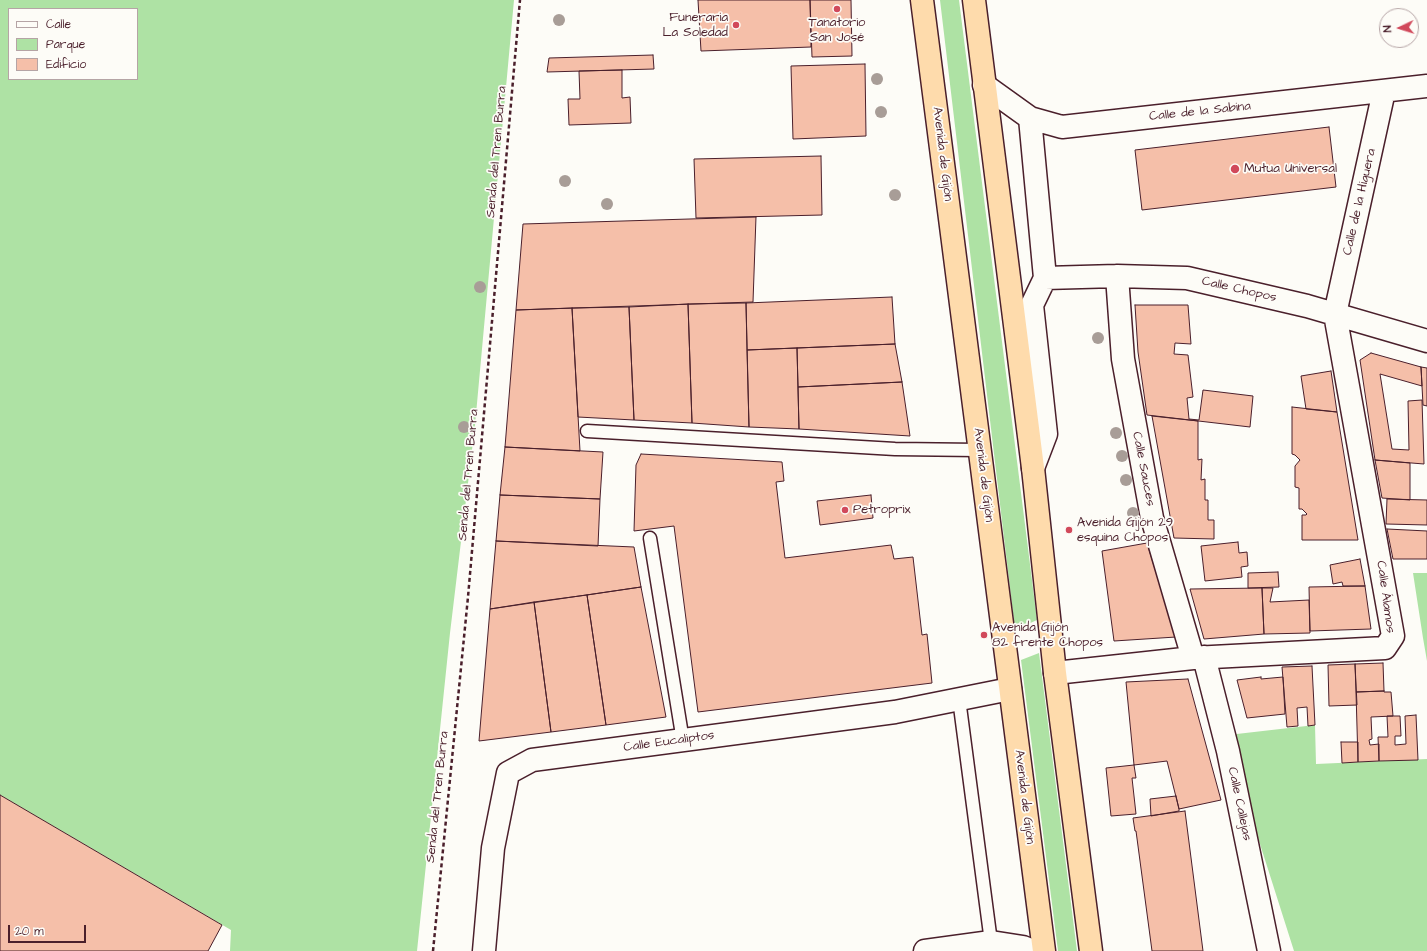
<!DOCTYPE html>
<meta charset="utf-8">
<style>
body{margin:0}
#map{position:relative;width:1427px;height:951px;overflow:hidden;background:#fdfcf7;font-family:"Architects Daughter",sans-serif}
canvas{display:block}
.legend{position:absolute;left:8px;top:8px;width:130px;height:72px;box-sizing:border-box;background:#fdfcf7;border:1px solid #b5a4a5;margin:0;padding:5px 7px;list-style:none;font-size:12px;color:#4a1f2b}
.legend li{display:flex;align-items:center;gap:8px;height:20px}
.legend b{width:20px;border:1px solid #b5a4a5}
.north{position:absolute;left:1379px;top:8px;width:40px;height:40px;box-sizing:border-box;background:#fdfcf7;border:1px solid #b5a4a5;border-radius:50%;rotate:266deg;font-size:11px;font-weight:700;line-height:16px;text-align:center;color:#4a1f2b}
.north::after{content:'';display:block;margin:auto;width:14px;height:18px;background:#d1495b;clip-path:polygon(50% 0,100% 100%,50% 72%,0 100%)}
.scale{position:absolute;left:8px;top:925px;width:78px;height:18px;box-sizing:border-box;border:2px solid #4a1f2b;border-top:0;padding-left:5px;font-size:12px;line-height:14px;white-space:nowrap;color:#4a1f2b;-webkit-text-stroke:3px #fdfcf7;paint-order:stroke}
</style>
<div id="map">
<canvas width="1427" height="951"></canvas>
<ul class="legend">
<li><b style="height:5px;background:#fdfcf7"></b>Calle</li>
<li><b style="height:11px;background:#aee2a4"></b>Parque</li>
<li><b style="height:11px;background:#f5bfa9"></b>Edificio</li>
</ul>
<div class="north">N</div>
<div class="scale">20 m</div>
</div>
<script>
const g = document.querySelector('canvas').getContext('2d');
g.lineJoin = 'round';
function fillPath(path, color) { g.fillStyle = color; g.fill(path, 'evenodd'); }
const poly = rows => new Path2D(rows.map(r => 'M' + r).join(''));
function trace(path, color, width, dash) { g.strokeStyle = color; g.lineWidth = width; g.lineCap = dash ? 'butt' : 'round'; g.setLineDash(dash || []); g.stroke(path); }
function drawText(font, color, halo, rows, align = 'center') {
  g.font = font + ' "Architects Daughter",sans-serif'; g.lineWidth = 3.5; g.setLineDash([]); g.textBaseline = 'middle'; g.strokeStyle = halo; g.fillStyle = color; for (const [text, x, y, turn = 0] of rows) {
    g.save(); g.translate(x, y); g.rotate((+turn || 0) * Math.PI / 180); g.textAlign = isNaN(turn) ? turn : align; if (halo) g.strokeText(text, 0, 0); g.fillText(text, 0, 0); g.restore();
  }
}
fillPath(poly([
 [0,0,514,0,475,425,450,633,417,951,230,951,231,930,0,795],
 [9,9,137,9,137,79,9,79],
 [940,0,959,0,1037,620,1015,630],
 [1413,573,1427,573,1427,661,1423,638],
 [1039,653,1077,951,1058,951,1021,660],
 [1315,725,1316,764,1427,759,1427,951,1294,951,1239,778,1228,735]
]), '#aee2a4');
const building = poly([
 [698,0,810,0,811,47,701,51,698,0],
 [810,0,851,0,852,56,812,57,810,0],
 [653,55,654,69,547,72,549,58,653,55],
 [865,64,866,136,793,139,791,66,865,64],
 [622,70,622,98,630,97,631,123,569,125,568,99,580,99,579,71,622,70],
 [1329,127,1336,187,1142,210,1135,150,1329,127],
 [821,156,822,215,696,218,694,159,821,156],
 [756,217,753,302,516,310,523,224,756,217],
 [892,297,895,344,747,350,746,303,892,297],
 [746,303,749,427,692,423,688,304,746,303],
 [688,304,692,423,634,420,629,307,688,304],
 [1135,305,1188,305,1191,344,1175,343,1174,354,1188,355,1193,397,1187,398,1189,419,1199,420,1203,390,1253,396,1250,427,1147,415,1138,352,1135,305],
 [629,307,634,420,578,417,572,308,629,307],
 [572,308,580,451,505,447,516,310,572,308],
 [895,344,902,382,798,387,797,348,895,344],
 [797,348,799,429,749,427,747,350,797,348],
 [1371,353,1421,367,1422,386,1380,374,1392,449,1409,450,1408,401,1422,400,1424,464,1375,460,1360,360,1371,353],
 [1421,367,1427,368,1427,406,1423,405,1421,367],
 [1331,371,1337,412,1306,409,1301,376,1331,371],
 [902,382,910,436,799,429,798,387,902,382],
 [1292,407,1337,412,1358,540,1302,540,1302,515,1306,515,1307,514,1302,509,1299,509,1299,488,1295,487,1295,466,1300,460,1295,455,1292,454,1292,407],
 [1152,416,1198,421,1198,460,1202,459,1201,480,1205,479,1205,500,1208,500,1208,520,1214,520,1214,539,1174,538,1152,416],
 [505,447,603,452,600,499,500,495,505,447],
 [641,454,782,462,784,481,776,482,785,558,891,545,894,559,913,557,922,635,927,634,932,683,698,712,674,526,634,531,636,465,641,454],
 [1375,460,1410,463,1410,500,1382,498,1375,460],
 [500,495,600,499,598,546,496,541,500,495],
 [871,495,873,518,820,525,817,501,871,495],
 [1387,499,1427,500,1427,525,1386,524,1387,499],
 [1387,529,1427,531,1427,559,1393,559,1387,529],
 [496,541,634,547,641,587,490,609,496,541],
 [1238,542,1239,553,1247,552,1248,566,1241,567,1242,577,1205,581,1201,546,1238,542],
 [1147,543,1176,637,1114,641,1102,551,1147,543],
 [1360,559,1365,586,1343,586,1342,582,1333,584,1330,565,1360,559],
 [1278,572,1279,587,1248,588,1248,573,1278,572],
 [1365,586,1371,629,1310,631,1309,587,1365,586],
 [641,587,666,717,606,725,587,595,641,587],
 [1262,588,1273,588,1270,602,1309,600,1310,633,1264,634,1262,588],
 [1262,588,1264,634,1204,639,1190,589,1262,588],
 [587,595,606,725,551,732,534,602,587,595],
 [534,602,551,732,479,741,490,609,534,602],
 [1383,663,1384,691,1356,692,1355,664,1383,663],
 [1355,664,1357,705,1329,706,1328,665,1355,664],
 [1312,666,1315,725,1308,726,1307,707,1297,708,1298,726,1287,727,1282,667,1312,666],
 [1261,677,1261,679,1283,677,1285,714,1247,718,1237,680,1261,677],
 [1188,679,1221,800,1179,809,1167,761,1134,765,1126,682,1188,679],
 [1384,691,1384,692,1391,692,1393,716,1371,717,1372,739,1369,740,1370,745,1379,744,1379,761,1358,762,1356,692,1384,691],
 [1416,715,1418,760,1379,761,1378,737,1388,737,1387,716,1400,716,1401,736,1395,736,1395,745,1406,744,1405,716,1416,715],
 [1341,742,1358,742,1358,762,1342,763,1341,742],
 [1134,765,1136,778,1132,778,1136,814,1111,816,1106,768,1134,765],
 [0,795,222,925,208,951,0,951,0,795],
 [1176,796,1179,809,1179,811,1151,816,1150,799,1176,796],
 [1185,811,1203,951,1152,951,1136,831,1135,831,1133,818,1185,811]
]);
fillPath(building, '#f5bfa9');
trace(building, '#4a1f2b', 1);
const service = poly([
 [587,431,895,449,979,450],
 [650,538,683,741],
 [959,699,991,942]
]);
const minor = poly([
 [984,85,1030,118,1062,127,1427,86],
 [1030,118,1045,278,1032,305,1046,434,1033,468],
 [1117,276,1123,359,1152,518,1193,658],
 [1045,278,1117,276,1187,278,1307,306,1427,341],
 [1204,657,1228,751,1269,951],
 [1055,673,1193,658,1385,648,1393,636,1335,314,1384,91],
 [484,951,493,848,508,773,532,760,895,712,1010,689],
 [925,951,991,942,1023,947,1033,951]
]);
const trunk = poly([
 [922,0,1044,951],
 [974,0,1033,468,1055,673,1091,951]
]);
trace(service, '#4a1f2b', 15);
trace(minor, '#4a1f2b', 25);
trace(trunk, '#4a1f2b', 25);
trace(poly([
 [433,951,468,597,520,0]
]), '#4a1f2b', 2.5, [4, 3]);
trace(service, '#fdfcf7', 12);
trace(minor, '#fdfcf7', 22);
trace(trunk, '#fedbac', 22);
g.fillStyle = '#a89d97';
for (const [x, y] of [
 [559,20],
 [877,79],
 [881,112],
 [565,181],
 [895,195],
 [607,204],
 [480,287],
 [1098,338],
 [464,427],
 [1116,433],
 [1122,456],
 [1126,480],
 [1133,513]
]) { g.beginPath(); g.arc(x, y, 6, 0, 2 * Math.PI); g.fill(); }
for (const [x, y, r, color] of [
 [837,9,4,"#d1495b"],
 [736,25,4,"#d1495b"],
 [1235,169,5,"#d1495b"],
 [845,510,4,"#d1495b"],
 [1069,530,4,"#d1495b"],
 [984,635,4,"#d1495b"]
]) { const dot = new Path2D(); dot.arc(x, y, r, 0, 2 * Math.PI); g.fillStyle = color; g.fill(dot); trace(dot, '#fdfcf7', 1.5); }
drawText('13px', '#4a1f2b', '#fdfcf7', [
 ["Funeraria",728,18,"right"],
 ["La Soledad",728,33,"right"],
 ["Tanatorio",837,23,"center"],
 ["San José",837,38,"center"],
 ["Mutua Universal",1244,169],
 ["Petroprix",853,510],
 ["Avenida Gijón 29",1077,523],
 ["esquina Chopos",1077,538],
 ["Avenida Gijón",992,628],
 ["82 frente Chopos",992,643]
], 'left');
drawText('13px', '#4a1f2b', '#fdfcf7', [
 ["Calle de la Sabina",1200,112,-6],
 ["Senda del Tren Burra",497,152,-85],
 ["Avenida de Gijón",942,154,83],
 ["Calle de la Higuera",1360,202,-77],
 ["Calle Chopos",1239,290,13],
 ["Calle Sauces",1143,469,79],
 ["Senda del Tren Burra",469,475,-85],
 ["Avenida de Gijón",983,475,83],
 ["Calle Álamos",1385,597,82],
 ["Calle Eucaliptos",669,742,-8],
 ["Senda del Tren Burra",438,797,-84],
 ["Avenida de Gijón",1024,797,83],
 ["Calle Callejas",1239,804,78]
]);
</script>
